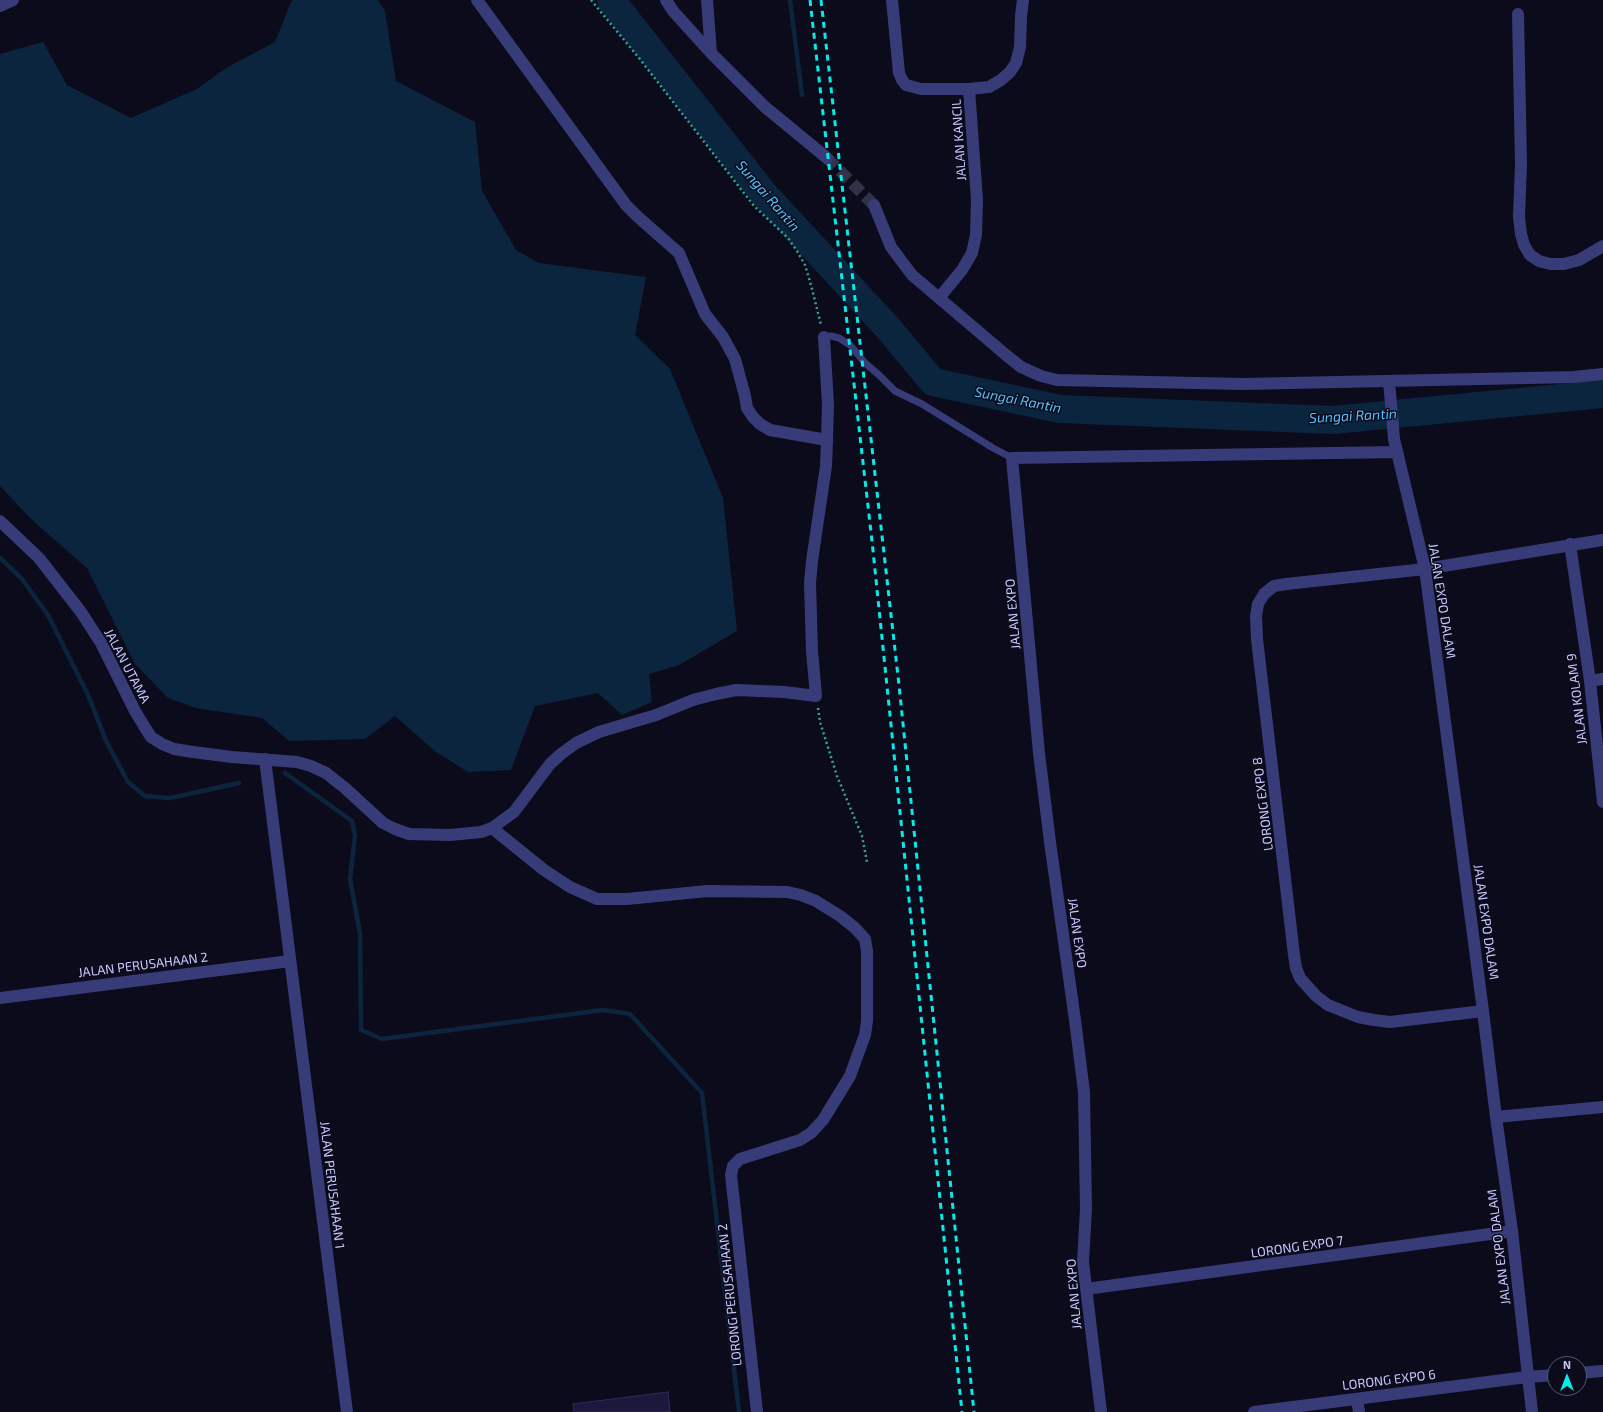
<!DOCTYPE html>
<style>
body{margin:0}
#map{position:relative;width:1603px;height:1412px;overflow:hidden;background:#0c0b1b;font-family:"Exo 2",sans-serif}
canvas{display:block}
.north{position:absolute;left:1547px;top:1356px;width:40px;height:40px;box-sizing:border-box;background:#0c0b1b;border:1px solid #575676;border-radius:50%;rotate:0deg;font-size:11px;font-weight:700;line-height:16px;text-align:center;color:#c7c7fe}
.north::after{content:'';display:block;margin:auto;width:14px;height:18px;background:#05ebe9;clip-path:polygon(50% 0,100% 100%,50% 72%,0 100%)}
</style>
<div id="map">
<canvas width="1603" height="1412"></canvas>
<div class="north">N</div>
</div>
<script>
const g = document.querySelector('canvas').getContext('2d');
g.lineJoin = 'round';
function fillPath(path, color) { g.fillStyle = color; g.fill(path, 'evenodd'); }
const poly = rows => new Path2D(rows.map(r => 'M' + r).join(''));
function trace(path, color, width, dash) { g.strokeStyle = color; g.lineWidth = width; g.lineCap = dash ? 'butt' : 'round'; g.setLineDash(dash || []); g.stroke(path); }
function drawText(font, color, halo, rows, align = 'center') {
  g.font = font + ' "Exo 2",sans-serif'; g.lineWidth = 3; g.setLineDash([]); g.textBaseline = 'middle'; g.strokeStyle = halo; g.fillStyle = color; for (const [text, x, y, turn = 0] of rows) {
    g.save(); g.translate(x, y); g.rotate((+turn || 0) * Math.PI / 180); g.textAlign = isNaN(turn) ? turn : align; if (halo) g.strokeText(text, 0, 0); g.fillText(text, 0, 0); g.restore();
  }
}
fillPath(poly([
 [292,0,378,0,385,11,396,81,475,122,482,191,516,250,539,263,646,277,635,335,670,369,723,498,737,631,679,665,649,674,652,702,622,715,598,693,535,706,511,770,468,772,436,752,395,716,365,739,289,741,262,718,196,708,168,698,135,664,87,568,33,521,0,486,0,54,43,42,67,85,131,118,197,89,226,68,275,42]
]), '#0c253e');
trace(poly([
 [790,0,802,95],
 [0,558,22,579,48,615,89,697,106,741,128,782,145,796,170,798,239,783],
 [285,773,352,821,355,836,350,879,360,933,361,1030,382,1039,603,1010,630,1014,702,1093,739,1412]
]), '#0c253e', 4.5);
trace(poly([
 [611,0,764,194,888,328,933,382,1060,409,1333,420,1603,394]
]), '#0c253e', 28);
const building = poly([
 [668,1392,670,1412,574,1412,573,1404,668,1392]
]);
fillPath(building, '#1b183c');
trace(building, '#302a67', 1);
trace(poly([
 [827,158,874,205]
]), '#313148', 12, [12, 6]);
trace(poly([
 [591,0,639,58,754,206,788,238,797,251,805,265,811,285,821,325],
 [818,708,820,722,837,776,862,836,867,862]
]), '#2fa995', 2.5, [2, 3]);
trace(poly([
 [824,337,831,336,839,338,850,345,865,363,879,375,895,391,922,404,993,448,1012,458]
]), '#373c79', 7);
trace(poly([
 [477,0,626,205,638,217,679,253,705,314,723,337,735,359,745,396,747,408,753,417,760,424,770,430,827,440],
 [666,0,673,11,711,53,765,107,827,158],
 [707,0,711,53],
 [892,0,899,73,902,80,906,85,921,89,969,89],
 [0,6,13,0],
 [1518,14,1521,164,1519,217,1521,234,1524,245,1530,255,1539,261,1550,264,1564,264,1579,260,1603,246],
 [874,205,891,247,912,275,1006,355,1021,367,1041,376,1057,380,1243,384,1574,377,1603,374],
 [939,298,962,270,972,253,976,235,977,200,969,89,989,87,1001,80,1010,72,1016,63,1020,47,1021,16,1023,0],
 [1389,381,1394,439,1425,569,1483,1011,1496,1117,1512,1231,1532,1412],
 [0,521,39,558,81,612,101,643,135,711,144,726,151,737,162,744,174,749,193,752,232,757,297,762,311,766,326,773,345,788,383,823,395,829,409,834,450,835,481,832,492,828,514,812,550,764,561,754,576,743,599,732,656,715,693,700,716,694,736,690,784,692,816,696,812,651,810,583,812,561,826,466,827,440,828,405,824,337],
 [1570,544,1590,681,1603,802],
 [1590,681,1603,679],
 [265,759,347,1412],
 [492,828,544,870,570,887,597,899,627,899,707,891,787,892,801,895,816,901,840,916,855,928,865,939,867,951,867,1021,865,1035,850,1076,823,1120,811,1133,800,1140,740,1159,733,1166,731,1175,757,1412],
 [0,998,290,961],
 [1483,1011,1390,1022,1374,1020,1358,1017,1328,1005,1316,996,1300,978,1296,968,1294,955,1257,639,1256,616,1258,604,1264,594,1274,586,1286,584,1425,569,1603,540],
 [1496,1117,1603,1107],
 [1086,1289,1512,1231],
 [1579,1373,1603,1371],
 [1357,1399,1359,1412],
 [1101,1412,1083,1262,1086,1209,1084,1092,1075,1020,1050,842,1039,753,1012,458,1397,452],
 [1254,1412,1527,1377,1555,1375]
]), '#373c79', 12);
trace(poly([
 [810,0,872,541,962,1412],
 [821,0,899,685,974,1412]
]), '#05ebe9', 3, [6, 5]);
drawText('13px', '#c7c7fe', '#0c0b1b', [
 ["JALAN KANCIL",959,140,-94],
 ["JALAN EXPO DALAM",1442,601,81],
 ["JALAN EXPO",1013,614,-95],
 ["JALAN UTAMA",127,666,62],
 ["JALAN KOLAM 9",1577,699,-97],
 ["LORONG EXPO 8",1263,804,-97],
 ["JALAN EXPO DALAM",1486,922,82],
 ["JALAN EXPO",1077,933,82],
 ["JALAN PERUSAHAAN 2",143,965,-7],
 ["JALAN PERUSAHAAN 1",332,1185,83],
 ["LORONG EXPO 7",1297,1247,-8],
 ["JALAN EXPO DALAM",1499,1247,-97],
 ["JALAN EXPO",1074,1294,-95],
 ["LORONG PERUSAHAAN 2",730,1295,-96],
 ["LORONG EXPO 6",1389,1380,-7]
]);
drawText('italic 14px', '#57c1fb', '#0c0b1b', [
 ["Sungai Rantin",768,196,49],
 ["Sungai Rantin",1018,400,11],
 ["Sungai Rantin",1353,416,-3]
]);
</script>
